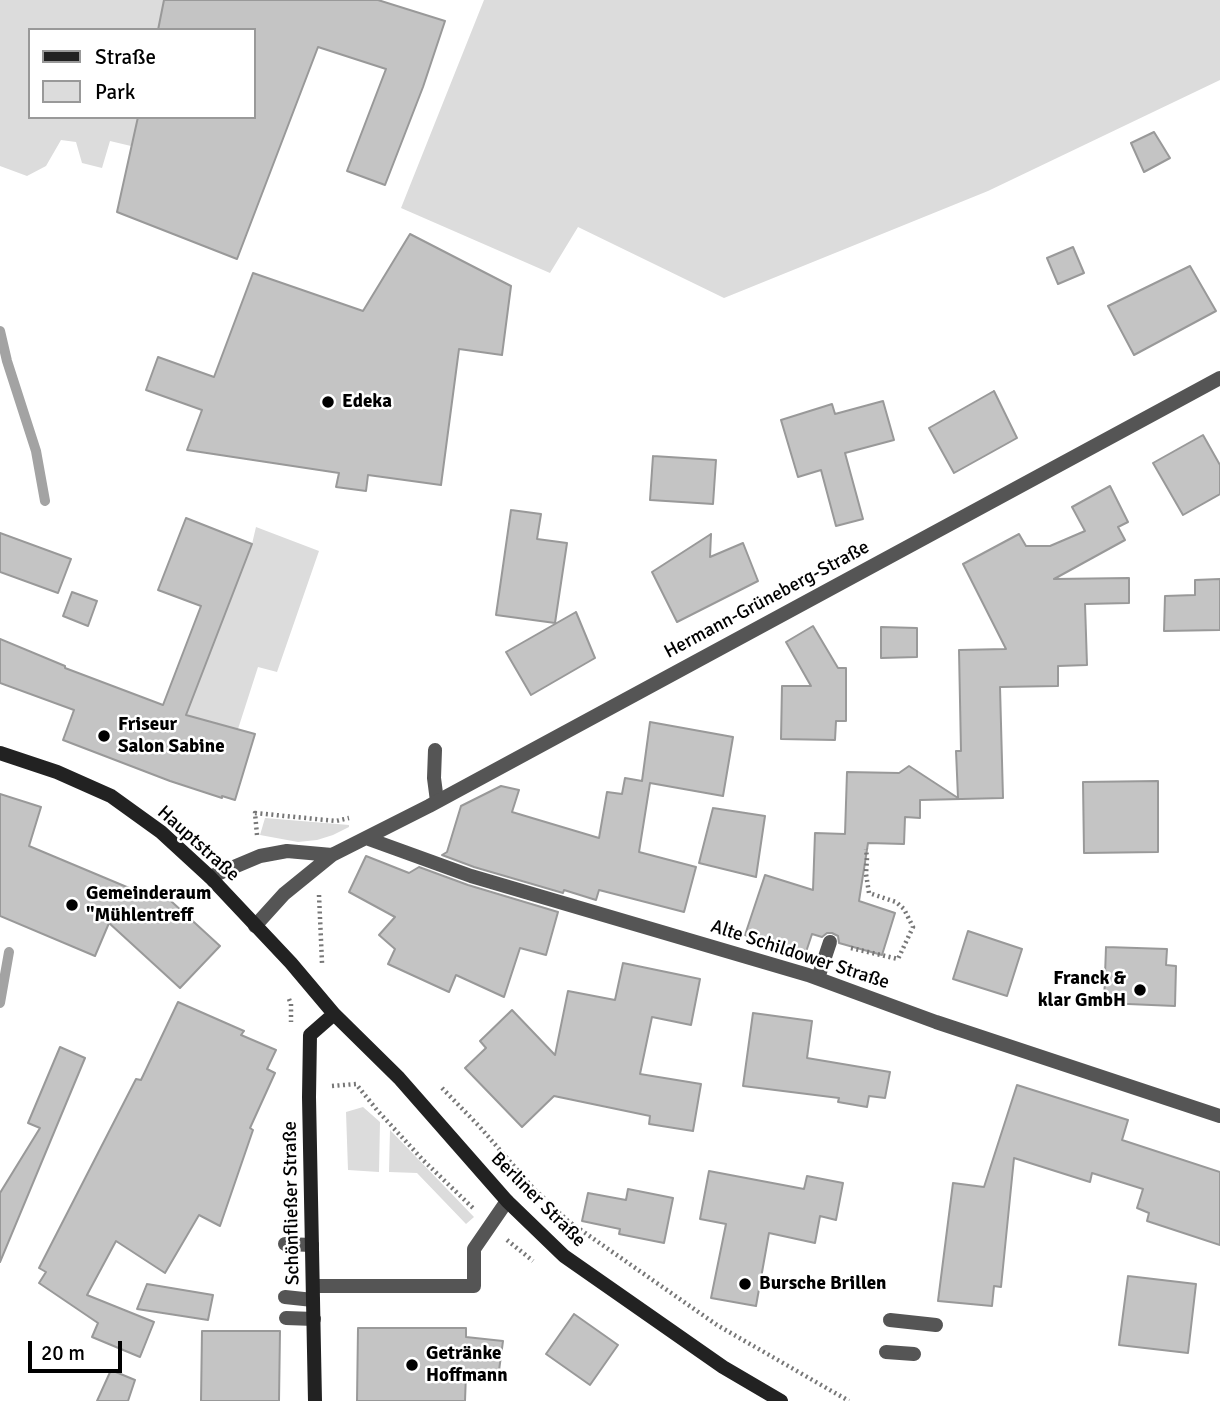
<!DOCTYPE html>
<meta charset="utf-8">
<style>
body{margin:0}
#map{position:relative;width:1220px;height:1401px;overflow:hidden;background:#fff;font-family:Signika,sans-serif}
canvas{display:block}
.legend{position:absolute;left:28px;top:28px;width:228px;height:91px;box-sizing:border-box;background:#fff;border:2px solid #999;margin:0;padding:9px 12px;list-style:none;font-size:21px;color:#000}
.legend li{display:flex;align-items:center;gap:14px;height:35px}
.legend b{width:35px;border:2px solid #999}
.scale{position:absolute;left:28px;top:1341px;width:94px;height:32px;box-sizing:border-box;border:4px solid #000;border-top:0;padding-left:9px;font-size:21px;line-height:24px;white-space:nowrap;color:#000;-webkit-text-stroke:5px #fff;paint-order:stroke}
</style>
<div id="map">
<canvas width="1220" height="1401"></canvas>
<ul class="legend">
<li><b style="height:9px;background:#222"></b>Straße</li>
<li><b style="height:19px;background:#dcdcdc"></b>Park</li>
</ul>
<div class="scale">20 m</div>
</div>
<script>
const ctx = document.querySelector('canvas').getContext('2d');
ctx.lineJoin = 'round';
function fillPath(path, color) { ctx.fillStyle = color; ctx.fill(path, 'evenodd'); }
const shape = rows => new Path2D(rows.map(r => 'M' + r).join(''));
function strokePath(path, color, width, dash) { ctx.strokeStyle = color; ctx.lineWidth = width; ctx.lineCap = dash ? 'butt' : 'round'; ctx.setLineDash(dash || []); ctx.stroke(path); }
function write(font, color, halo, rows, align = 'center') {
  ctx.font = font + ' Signika,sans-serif'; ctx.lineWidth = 5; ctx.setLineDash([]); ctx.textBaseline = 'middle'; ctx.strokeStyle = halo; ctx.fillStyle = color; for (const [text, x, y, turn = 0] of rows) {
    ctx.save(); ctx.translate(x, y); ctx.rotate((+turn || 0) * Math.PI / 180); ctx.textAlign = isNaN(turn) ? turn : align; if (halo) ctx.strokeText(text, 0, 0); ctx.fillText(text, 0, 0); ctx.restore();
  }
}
const green = shape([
 [0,0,164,0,158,30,30,30,30,117,138,117,131,146,110,141,102,168,82,163,76,142,61,140,46,166,27,176,0,166],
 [484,0,1220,0,1220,80,988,191,724,298,578,227,550,273,401,208],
 [256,527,319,551,277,672,258,667,238,729,181,726,252,544],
 [265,818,349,825,349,827,333,835,317,840,298,842,260,835],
 [363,1107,380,1122,379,1172,348,1170,346,1112],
 [390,1130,474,1217,466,1224,417,1173,389,1172]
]);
const stream = shape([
 [0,331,7,361,36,451,45,501],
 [0,1003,9,952]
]);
const building = shape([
 [164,0,378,0,445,21,423,87,385,185,347,171,386,69,318,47,237,259,117,212,138,117,254,117,254,30,158,30,164,0],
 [1154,132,1170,158,1144,172,1131,143,1154,132],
 [410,234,511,286,502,355,459,349,441,485,368,475,366,491,336,487,339,473,187,450,202,410,146,390,158,357,214,377,253,273,363,311,410,234],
 [1073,247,1084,273,1058,284,1047,258,1073,247],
 [1190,266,1216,311,1134,355,1108,306,1190,266],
 [994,391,1017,438,954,473,929,428,994,391],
 [883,401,894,440,845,453,863,519,836,526,821,470,798,477,781,420,832,404,835,414,883,401],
 [1203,435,1220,465,1220,494,1183,515,1153,463,1203,435],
 [653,456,716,460,713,504,650,500,653,456],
 [1110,486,1128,522,1118,527,1125,540,1054,579,1129,578,1129,603,1085,604,1087,665,1058,666,1058,686,1000,687,1003,798,920,800,920,818,905,817,904,844,868,843,859,901,895,913,882,955,839,943,838,936,832,933,827,933,822,937,812,934,805,955,745,935,765,875,813,890,815,833,845,834,847,772,899,773,909,766,958,798,956,751,961,751,959,650,1006,649,963,564,1019,534,1026,546,1050,546,1085,531,1072,507,1110,486],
 [511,510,541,514,537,539,567,543,555,623,496,615,511,510],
 [186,518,252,544,186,715,255,734,235,800,222,796,222,798,170,781,63,740,74,710,0,683,0,639,65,666,65,668,163,705,201,606,158,590,186,518],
 [0,533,71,559,58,593,0,572,0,533],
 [711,534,710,557,743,543,758,581,677,622,652,572,711,534],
 [1220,579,1220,630,1164,631,1165,596,1195,595,1195,580,1220,579],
 [72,592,97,601,88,626,63,616,72,592],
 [576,612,595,658,531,695,506,652,576,612],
 [813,626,838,668,846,668,846,721,836,721,835,740,781,739,782,686,811,686,786,642,813,626],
 [881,627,917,628,917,657,881,658,881,627],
 [650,722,733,737,723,796,650,783,639,852,696,867,684,912,599,890,596,900,564,890,563,893,474,867,442,855,447,852,461,806,501,786,519,790,512,812,599,838,607,792,622,794,625,778,642,781,650,722],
 [1158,781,1158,852,1084,853,1083,782,1158,781],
 [0,794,41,807,29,846,153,898,160,891,220,946,180,988,109,923,95,956,0,916,0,794],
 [713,808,765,816,756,877,699,863,713,808],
 [366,856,409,873,419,867,468,885,558,912,546,955,520,948,504,997,456,975,449,992,388,964,395,949,379,935,395,917,349,892,366,856],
 [968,931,1022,949,1007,996,953,979,968,931],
 [1106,947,1167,949,1166,965,1176,966,1175,1006,1104,1003,1106,947],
 [623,963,700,979,691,1025,652,1017,640,1074,701,1084,693,1131,649,1124,650,1116,554,1096,522,1127,465,1068,486,1048,480,1041,512,1010,555,1055,568,991,615,1000,623,963],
 [178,1002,244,1031,241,1035,276,1050,267,1069,275,1073,250,1128,253,1130,220,1226,199,1215,165,1273,116,1241,87,1295,154,1322,140,1357,92,1337,98,1323,39,1283,46,1272,39,1268,136,1079,141,1080,178,1002],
 [753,1013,812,1021,807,1058,890,1072,885,1098,869,1096,867,1107,838,1102,839,1098,743,1086,753,1013],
 [60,1047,85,1058,0,1262,0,1193,40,1128,28,1123,60,1047],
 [1017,1085,1128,1120,1122,1140,1220,1172,1220,1245,1147,1221,1149,1213,1137,1208,1143,1189,1092,1173,1090,1182,1014,1158,1001,1287,994,1286,992,1306,938,1301,953,1183,984,1187,1017,1085],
 [709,1171,804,1189,807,1176,843,1183,836,1220,820,1216,815,1243,769,1233,756,1306,711,1298,726,1224,700,1219,709,1171],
 [628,1189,673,1198,664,1243,619,1234,620,1229,582,1221,588,1193,626,1200,628,1189],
 [1128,1276,1196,1284,1188,1353,1119,1345,1128,1276],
 [147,1284,213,1295,208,1320,137,1309,147,1284],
 [574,1314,618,1345,590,1385,546,1354,574,1314],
 [358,1328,466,1328,466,1337,503,1341,498,1378,466,1374,465,1401,357,1401,358,1328],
 [202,1331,280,1331,279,1401,201,1401,202,1331],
 [111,1370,135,1380,128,1401,97,1401,111,1370]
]);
const path = shape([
 [257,835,255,813,336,821,349,818],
 [319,895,322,963],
 [851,948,898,959,913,927,904,909,896,902,869,893,866,874,867,858,866,849],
 [289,999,291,1004,291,1022],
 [332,1086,356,1084,377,1110,423,1160,475,1210],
 [442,1088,479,1126,533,1188,568,1221,717,1325,849,1401],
 [507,1240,533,1261]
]);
const lane = shape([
 [435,750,434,778,437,801],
 [818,978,830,942],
 [285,1244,312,1245],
 [313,1286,474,1286,474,1249,507,1201],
 [285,1297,313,1300],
 [286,1318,314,1319],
 [890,1320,936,1325],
 [886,1352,914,1354]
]);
const street = shape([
 [366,838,471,876,808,975,936,1022,1220,1116],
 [210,877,260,856,287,851,332,855],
 [255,926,284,894,332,855,429,806,1220,378]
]);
const secondary = shape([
 [0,753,57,772,111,796,161,832,210,877,291,963,334,1014,399,1078,507,1201,564,1256,723,1367,781,1401],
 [315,1401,309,1097,310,1035,334,1014]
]);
const markers = [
 [328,402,7,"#000"],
 [104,736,7,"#000"],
 [72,905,7,"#000"],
 [1140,990,7,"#000"],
 [745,1284,7,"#000"],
 [412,1365,7,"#000"]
];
const poiNames = [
 ["Edeka",342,402],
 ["Friseur",118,725],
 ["Salon Sabine",118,747],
 ["Gemeinderaum",86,894],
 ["\"Mühlentreff",86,916],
 ["Franck &",1126,979,"right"],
 ["klar GmbH",1126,1001,"right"],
 ["Bursche Brillen",759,1284],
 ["Getränke",426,1354],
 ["Hoffmann",426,1376]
];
const streetNames = [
 ["Hermann-Grüneberg-Straße",767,600,-28],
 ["Hauptstraße",198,844,42],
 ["Alte Schildower Straße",800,955,18],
 ["Berliner Straße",538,1200,45],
 ["Schönfließer Straße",292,1203,-91]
];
fillPath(green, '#dcdcdc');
strokePath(stream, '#a3a3a3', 10);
fillPath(building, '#c4c4c4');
strokePath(building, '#999', 2);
strokePath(path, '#777', 4.5, [2, 3.5]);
strokePath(lane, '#555', 14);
strokePath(street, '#555', 14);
strokePath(secondary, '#222', 14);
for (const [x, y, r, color] of markers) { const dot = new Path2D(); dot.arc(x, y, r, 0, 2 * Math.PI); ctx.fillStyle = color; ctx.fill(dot); strokePath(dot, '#fff', 2.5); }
write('bold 19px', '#000', '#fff', poiNames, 'left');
write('19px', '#000', '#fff', streetNames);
</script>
